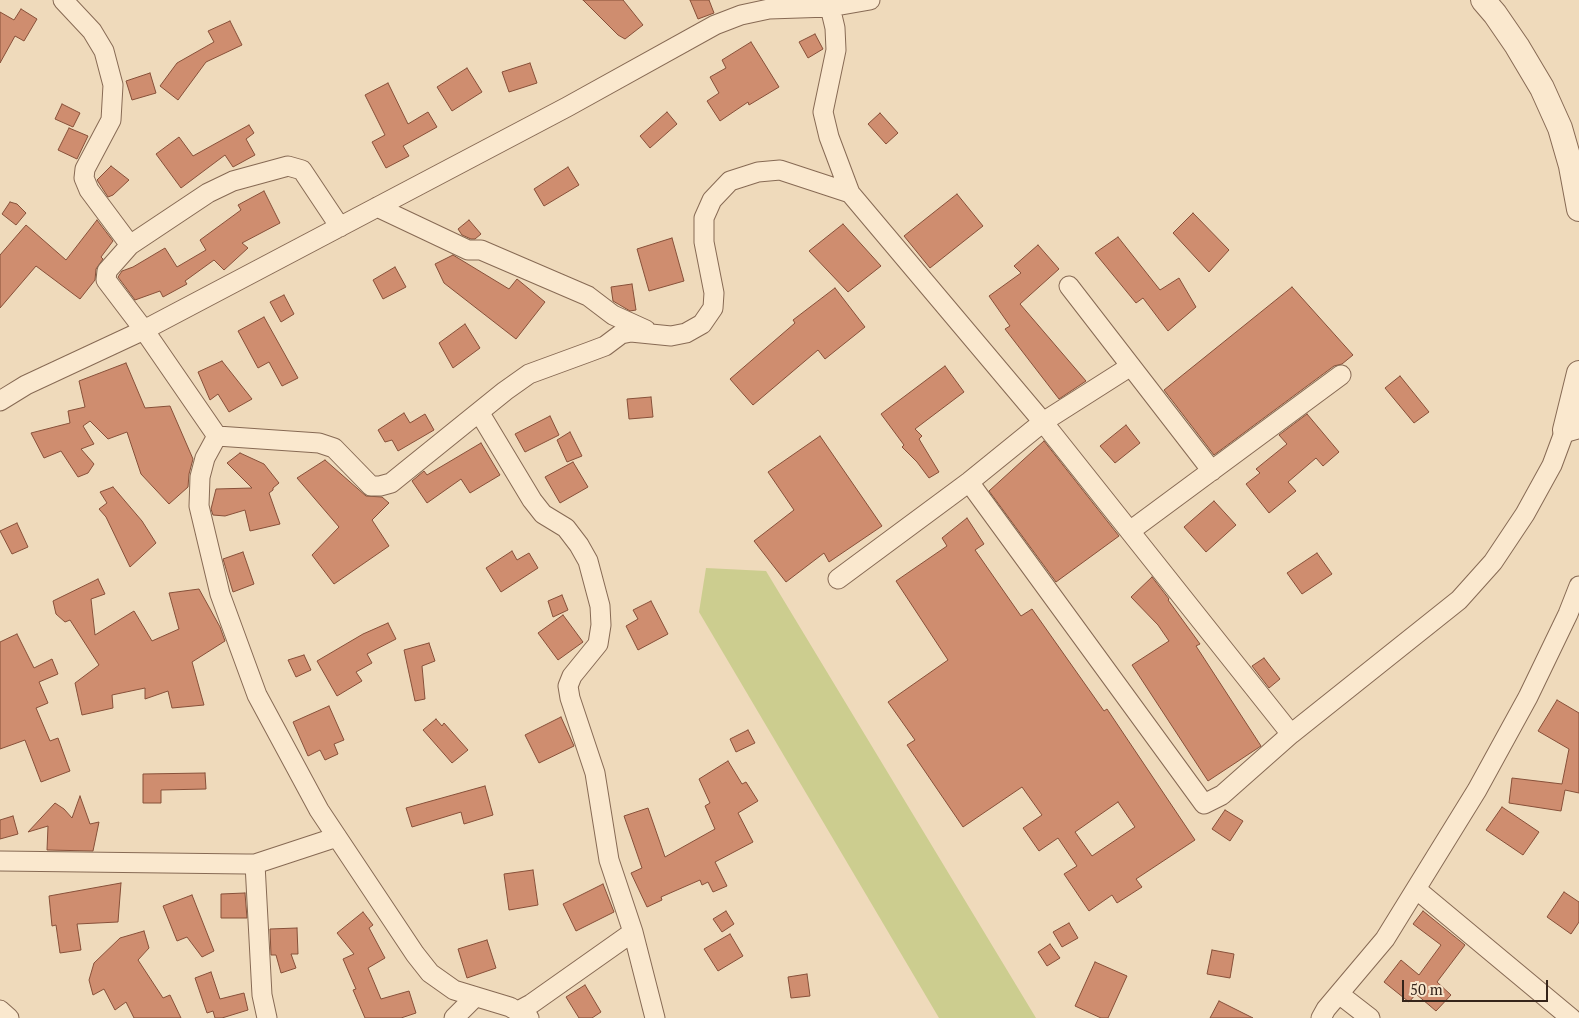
<!DOCTYPE html>
<style>
body{margin:0}
#map{position:relative;width:1579px;height:1018px;overflow:hidden;background:#efdabb;font-family:"PT Serif",serif}
canvas{display:block}
.scale{position:absolute;left:1402px;top:980px;width:146px;height:22px;box-sizing:border-box;border:2px solid #35241a;border-top:0;padding-left:6px;font-size:15px;line-height:18px;white-space:nowrap;color:#35241a;-webkit-text-stroke:4px #f7e5cb;paint-order:stroke}
</style>
<div id="map">
<canvas width="1579" height="1018"></canvas>
<div class="scale">50 m</div>
</div>
<script>
const ctx = document.querySelector('canvas').getContext('2d');
ctx.lineJoin = 'round';
function fillPath(path, color) { ctx.fillStyle = color; ctx.fill(path, 'evenodd'); }
const shape = rows => new Path2D(rows.map(r => 'M' + r).join(''));
function strokePath(path, color, width, dash) { ctx.strokeStyle = color; ctx.lineWidth = width; ctx.lineCap = dash ? 'butt' : 'round'; ctx.setLineDash(dash || []); ctx.stroke(path); }
const green = shape([
 [706,568,766,571,1036,1018,939,1018,699,612]
]);
const building = shape([
 [583,0,623,0,643,25,625,39,618,35,583,0],
 [690,0,709,0,714,13,698,19,690,0],
 [21,9,37,19,24,41,15,36,0,63,0,12,14,20,21,9],
 [230,21,242,45,206,62,178,100,160,86,177,63,214,42,208,31,230,21],
 [815,34,823,49,808,58,799,42,815,34],
 [751,42,779,87,749,105,748,102,720,121,707,101,719,93,710,77,726,68,722,60,751,42],
 [530,63,537,83,509,92,502,72,530,63],
 [467,68,482,92,452,111,437,87,467,68],
 [150,73,156,93,132,100,126,81,150,73],
 [388,83,408,124,428,112,437,127,403,146,409,156,386,168,372,142,385,135,365,95,388,83],
 [62,104,80,113,73,127,55,119,62,104],
 [667,112,677,124,650,148,640,136,667,112],
 [880,113,898,133,886,144,868,124,880,113],
 [249,125,254,133,246,139,255,155,233,167,225,155,181,188,156,154,179,137,193,156,249,125],
 [69,128,88,136,77,159,58,150,69,128],
 [111,166,129,180,113,195,108,197,97,180,111,166],
 [568,167,579,185,544,206,534,189,568,167],
 [264,191,280,223,242,243,248,248,224,270,214,260,185,281,187,284,163,297,160,291,135,300,118,277,122,271,133,267,165,248,177,267,206,250,200,240,241,210,238,205,264,191],
 [957,194,983,226,930,268,904,236,957,194],
 [10,202,17,204,26,213,16,225,2,214,10,202],
 [1193,213,1229,250,1209,272,1173,233,1193,213],
 [97,220,113,241,101,257,103,259,96,269,95,280,80,299,36,266,0,308,0,255,26,225,66,260,97,220],
 [469,220,481,234,475,239,471,239,462,235,458,229,469,220],
 [843,224,881,266,848,292,809,251,843,224],
 [1118,237,1160,290,1179,278,1196,307,1168,331,1143,298,1136,303,1095,253,1118,237],
 [672,238,684,281,649,291,637,249,672,238],
 [1038,245,1059,269,1020,304,1086,381,1059,399,1005,329,1010,326,989,296,1021,273,1014,266,1038,245],
 [453,255,509,289,517,279,545,302,516,339,444,283,435,264,453,255],
 [395,267,406,287,383,299,373,280,395,267],
 [632,284,636,310,630,311,613,301,611,287,632,284],
 [1292,287,1353,355,1342,364,1334,366,1214,455,1164,390,1292,287],
 [835,288,865,327,825,359,818,350,753,405,730,379,795,323,793,320,835,288],
 [284,295,294,314,281,322,270,302,284,295],
 [264,317,298,378,282,386,269,362,258,368,238,331,264,317],
 [465,324,480,348,453,368,439,343,465,324],
 [222,361,252,399,229,412,218,394,210,400,198,372,222,361],
 [126,363,145,408,170,406,193,459,189,474,188,487,169,504,141,474,127,432,108,439,90,421,83,426,94,444,81,449,94,464,88,473,78,477,61,451,44,458,31,433,70,423,68,411,85,407,79,381,126,363],
 [945,366,964,392,915,429,922,436,919,439,939,472,929,478,917,462,902,447,904,445,881,414,945,366],
 [1400,376,1429,412,1414,423,1385,388,1400,376],
 [651,397,653,417,629,419,627,399,651,397],
 [404,413,410,423,425,414,434,430,398,451,392,440,385,442,378,430,404,413],
 [1307,414,1339,452,1323,466,1316,458,1288,482,1296,491,1269,513,1246,484,1260,473,1256,469,1287,444,1279,435,1307,414],
 [550,416,559,435,525,452,515,434,550,416],
 [1126,425,1140,443,1115,463,1100,446,1126,425],
 [570,432,582,456,567,462,557,440,570,432],
 [820,436,882,526,829,562,824,553,786,582,754,541,794,510,768,472,820,436],
 [1044,441,1119,536,1056,582,989,491,1044,441],
 [481,443,500,475,470,493,461,479,427,503,412,481,424,471,427,475,481,443],
 [240,453,264,464,279,483,273,488,273,490,269,493,280,524,250,531,245,510,225,516,213,515,211,509,216,489,252,488,227,463,240,453],
 [325,460,366,496,382,497,389,503,372,520,389,546,334,584,312,555,339,527,297,478,325,460],
 [573,462,588,487,560,503,545,477,573,462],
 [113,487,142,521,156,543,130,567,106,517,99,509,107,503,100,492,113,487],
 [1214,501,1236,525,1206,552,1184,527,1214,501],
 [967,518,984,544,975,550,1021,616,1032,609,1104,711,1107,709,1195,840,1136,879,1142,887,1117,903,1112,895,1089,911,1064,874,1077,866,1058,838,1039,851,1023,828,1042,815,1022,787,963,827,907,745,915,740,888,702,948,660,896,581,947,546,942,538,967,518],
 [1118,802,1135,827,1092,856,1075,832,1118,802],
 [17,523,28,547,12,554,0,531,17,523],
 [512,551,517,560,529,553,538,568,501,592,486,568,512,551],
 [243,552,254,584,233,592,223,559,243,552],
 [1317,553,1332,574,1302,594,1287,573,1317,553],
 [1152,577,1169,599,1168,600,1200,644,1196,646,1261,746,1208,781,1132,665,1169,641,1158,625,1131,597,1152,577],
 [98,579,105,594,91,599,95,635,134,611,152,641,179,629,169,593,199,589,220,627,225,641,192,662,204,705,172,708,168,691,145,699,145,688,112,695,113,708,82,715,75,683,99,665,70,620,65,622,56,614,53,601,98,579],
 [562,595,568,610,553,617,548,601,562,595],
 [651,601,668,634,638,650,626,626,638,619,633,610,651,601],
 [563,615,583,642,558,660,538,633,563,615],
 [388,623,396,639,367,654,372,663,356,672,362,681,337,696,317,661,363,634,388,623],
 [17,634,34,668,52,659,58,674,39,682,48,703,36,708,50,741,58,738,70,771,41,782,25,740,0,749,0,642,17,634],
 [429,643,435,661,422,666,425,699,415,701,404,650,429,643],
 [304,655,311,670,296,677,288,660,304,655],
 [1264,658,1280,679,1269,688,1252,666,1264,658],
 [1557,700,1579,713,1579,793,1565,790,1561,811,1509,803,1512,778,1562,784,1569,749,1538,731,1557,700],
 [329,706,344,740,334,744,338,754,325,760,320,750,308,756,293,722,329,706],
 [561,717,574,746,539,763,525,735,561,717],
 [436,719,442,726,444,723,468,750,452,763,423,730,436,719],
 [748,730,755,743,736,752,730,739,748,730],
 [728,761,742,784,746,782,758,801,738,813,753,842,715,862,727,886,713,892,708,882,702,885,700,880,661,897,662,900,647,907,631,873,642,868,624,816,648,808,665,857,715,829,705,806,710,803,699,779,728,761],
 [205,773,206,789,161,790,161,803,143,803,143,774,205,773],
 [485,786,493,815,464,824,461,812,412,827,406,808,485,786],
 [80,796,90,824,99,822,93,851,47,850,48,826,28,832,55,803,64,809,72,818,80,796],
 [1502,807,1539,832,1523,855,1486,830,1502,807],
 [1225,810,1243,821,1230,841,1212,829,1225,810],
 [13,816,18,834,0,839,0,820,13,816],
 [533,870,538,905,509,910,504,874,533,870],
 [121,883,118,922,77,924,81,950,60,953,56,925,52,926,49,896,121,883],
 [603,884,614,912,576,931,563,904,603,884],
 [1564,892,1579,902,1579,922,1571,934,1547,917,1564,892],
 [245,893,247,918,221,918,221,894,245,893],
 [192,895,214,951,202,957,187,937,177,941,163,906,192,895],
 [726,911,734,924,722,932,713,919,726,911],
 [1423,911,1465,945,1437,982,1451,995,1436,1011,1416,994,1409,1002,1384,982,1401,960,1419,975,1441,945,1413,924,1423,911],
 [363,912,373,925,369,928,385,958,368,968,381,999,409,991,416,1013,401,1018,365,1018,353,990,356,989,343,959,354,954,337,933,363,912],
 [1069,923,1078,938,1062,947,1053,932,1069,923],
 [297,928,298,954,291,954,296,968,281,973,276,955,271,955,270,929,297,928],
 [144,931,149,948,138,960,163,998,170,995,181,1018,134,1018,126,1002,115,1010,104,989,93,995,89,980,94,963,120,938,144,931],
 [730,934,743,956,718,971,704,949,730,934],
 [487,940,496,968,467,978,458,949,487,940],
 [1050,944,1060,958,1047,966,1038,952,1050,944],
 [1212,950,1234,954,1230,978,1207,974,1212,950],
 [1095,962,1127,976,1108,1018,1101,1018,1075,1006,1095,962],
 [211,972,220,999,244,993,248,1010,222,1018,215,1018,213,1011,207,1013,195,978,211,972],
 [807,974,810,996,791,998,788,977,807,974],
 [585,985,601,1012,592,1018,579,1018,566,997,585,985],
 [1219,1001,1253,1018,1210,1018,1219,1001]
]);
const minor = shape([
 [63,0,92,31,104,51,113,85,111,120,85,169,84,178,89,190,130,245],
 [830,7,835,28,836,50,823,112,829,137,850,193,1043,422,1291,734],
 [377,207,468,250,481,250,588,296,613,315,646,330],
 [1069,286,1212,471],
 [0,401,26,385,144,330,567,107,715,25,741,15,769,9,830,7,870,0],
 [479,412,532,500,543,514,566,528,579,545,588,561,600,606,601,625,598,644,572,676,568,686,570,698,595,773,609,860,633,932,655,1018],
 [217,436,319,443,334,448,371,486,380,486,391,483,505,391,529,374,589,352,605,346,621,334,631,332,671,336,686,333,702,324,713,308,714,293,704,242,704,218,712,200,730,181,758,172,780,170,850,193],
 [217,436,205,458,200,477,199,506,220,594,257,695,319,810,415,954,430,973,454,990,510,1007,529,1018],
 [217,436,144,330,106,280,107,271,130,245,208,193,233,181,288,166,302,170,340,227],
 [969,482,1204,804,1222,795,1291,734,1459,600,1493,562,1525,514,1552,465,1565,430],
 [1130,531,1341,375],
 [838,579,969,482,1043,422,1131,366],
 [0,861,246,864,255,864,337,837],
 [255,864,262,995,267,1018],
 [1416,889,1571,1018],
 [1339,994,1370,1018],
 [0,1010,9,1018],
 [518,1011,531,1004,633,932],
 [454,1018,475,997],
 [1321,1018,1326,1009,1385,939,1477,790,1528,697,1568,614,1579,586]
]);
const tertiary = shape([
 [1483,0,1495,14,1517,46,1542,88,1560,128,1571,166,1579,209],
 [1579,373,1565,430,1579,426]
]);
fillPath(green, '#cccd8f');
fillPath(building, '#cf8d6f');
strokePath(building, '#875039', 1);
strokePath(minor, '#876a54', 21);
strokePath(tertiary, '#876a54', 26);
strokePath(minor, '#fae8ce', 19);
strokePath(tertiary, '#fae8ce', 24);
</script>
